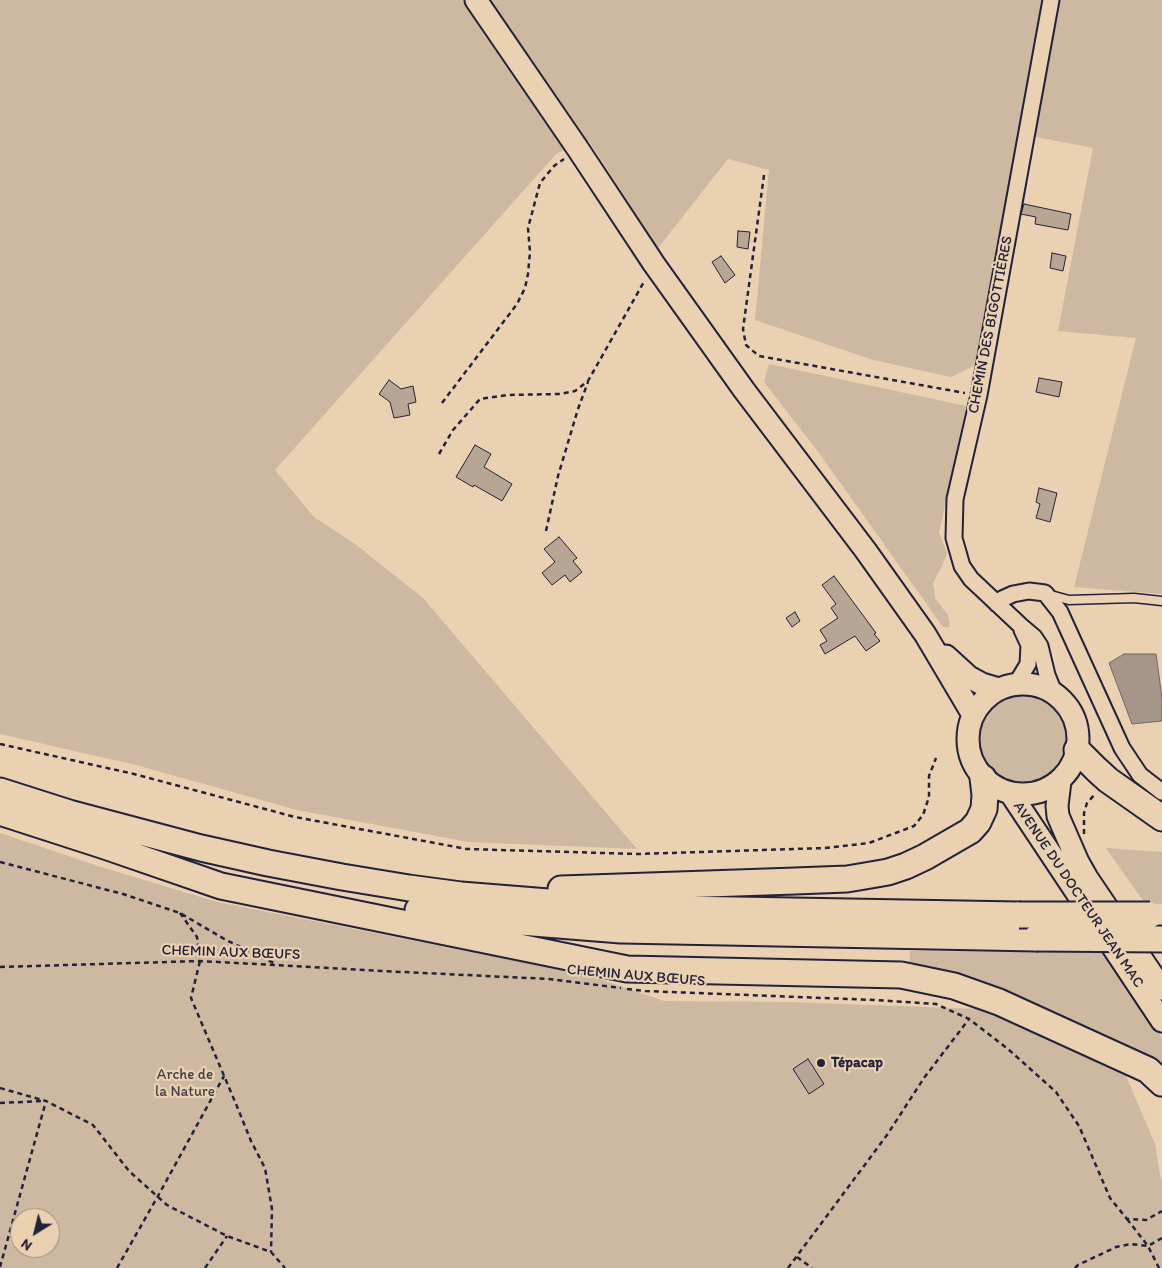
<!DOCTYPE html>
<meta charset="utf-8">
<style>
body{margin:0}
#map{position:relative;width:1162px;height:1268px;overflow:hidden;background:#ead1b2;font-family:Itim,sans-serif}
canvas{display:block}
.north{position:absolute;left:10px;top:1208px;width:50px;height:50px;box-sizing:border-box;background:#ead1b2;border:1px solid #9a8b82;border-radius:50%;rotate:216deg;font-size:14px;font-weight:700;line-height:20px;text-align:center;color:#22223b}
.north::after{content:'';display:block;margin:auto;width:18px;height:22px;background:#22223b;clip-path:polygon(50% 0,100% 100%,50% 72%,0 100%)}
</style>
<div id="map">
<canvas width="1162" height="1268"></canvas>
<div class="north">N</div>
</div>
<script>
const ctx = document.querySelector('canvas').getContext('2d');
ctx.lineJoin = 'round';
function fillPath(path, color) { ctx.fillStyle = color; ctx.fill(path, 'evenodd'); }
const shape = rows => new Path2D(rows.map(r => 'M' + r).join(''));
function strokePath(path, color, width, dash) { ctx.strokeStyle = color; ctx.lineWidth = width; ctx.lineCap = dash ? 'butt' : 'round'; ctx.setLineDash(dash || []); ctx.stroke(path); }
function write(font, color, halo, rows, align = 'center') {
  ctx.font = font + ' Itim,sans-serif'; ctx.lineWidth = 4.5; ctx.setLineDash([]); ctx.textBaseline = 'middle'; ctx.strokeStyle = halo; ctx.fillStyle = color; for (const [text, x, y, turn = 0] of rows) {
    ctx.save(); ctx.translate(x, y); ctx.rotate((+turn || 0) * Math.PI / 180); ctx.textAlign = isNaN(turn) ? turn : align; if (halo) ctx.strokeText(text, 0, 0); ctx.fillText(text, 0, 0); ctx.restore();
  }
}
const green = shape([
 [0,0,1046,0,976,365,951,377,873,360,755,320,769,170,728,159,658,248,589,141,557,153,275,470,314,517,355,544,423,598,637,849,468,842,297,810,136,765,0,734],
 [1059,0,1162,0,1162,594,1074,587,1136,338,1058,331,1093,148,1031,136],
 [769,364,966,406,939,533,947,553,942,566,933,583,935,598,948,615,950,627,943,627,819,453,764,382],
 '977 740a46 46 0 1 1 92 0a46 46 0 1 1-92 0Z',
 [0,833,98,866,217,902,588,975,664,1001,789,1002,981,1009,1126,1076,1155,1144,1160,1176,1162,1181,1162,1268,0,1268],
 [20,1218,50,1218,50,1248,20,1248],
 [1106,848,1162,852,1162,904,1146,905],
 [910,951,1107,952,1159,1030,1162,1039,1162,1076,909,965]
]);
const water = shape([
 [1124,654,1156,654,1162,698,1162,721,1132,724,1109,663,1124,654]
]);
const building = shape([
 [1024,204,1071,214,1068,230,1035,224,1036,217,1021,214,1024,204],
 [738,231,750,232,748,249,737,247,738,231],
 [1052,253,1066,256,1063,271,1050,268,1052,253],
 [721,256,735,275,725,283,712,262,721,256],
 [1039,378,1062,382,1059,397,1036,392,1039,378],
 [389,380,401,389,413,386,416,402,408,404,410,415,394,418,390,402,379,394,389,380],
 [475,445,491,454,484,467,512,484,502,501,474,485,473,487,456,477,475,445],
 [1039,488,1057,493,1050,522,1036,518,1040,504,1036,502,1039,488],
 [559,537,577,558,573,561,582,572,570,582,565,575,552,585,542,573,555,562,544,549,559,537],
 [834,576,876,633,874,634,880,641,866,651,855,636,825,654,820,645,827,641,820,630,838,618,831,608,836,604,822,585,834,576],
 [795,612,800,621,792,627,786,618,795,612],
 [808,1059,824,1084,809,1094,793,1069,808,1059]
]);
const path = shape([
 [764,175,743,329,746,345,759,356,965,393],
 [442,403,517,304,525,288,528,274,530,252,528,228,540,183,554,166,564,159],
 [439,454,453,430,480,399,507,395,560,394,575,391,588,381,645,280],
 [546,531,558,476,578,409,588,382],
 [0,744,134,774,295,817,467,849,638,854,825,848,869,843,914,826,923,815,929,797,929,776,936,758],
 [1084,834,1084,813,1087,803,1096,793],
 [0,862,123,894,180,913,226,940,276,964],
 [180,913,197,937,200,961,191,998,236,1104,251,1141,265,1168,272,1209,271,1252],
 [0,967,200,961,382,971,549,979,621,988],
 [627,989,645,991,875,1000,936,1004,969,1019,1008,1049,1056,1092,1079,1126,1110,1198,1127,1219,1146,1220,1162,1211],
 [0,1088,46,1101,93,1125,129,1171,167,1205,227,1236,271,1252,285,1268],
 [0,1103,42,1101],
 [1127,1219,1148,1246,1159,1268],
 [797,1257,812,1268],
 [0,1267,46,1101],
 [117,1268,158,1196,224,1076],
 [205,1268,227,1236],
 [788,1268,887,1135,924,1078,969,1019],
 [1075,1268,1078,1265,1116,1247,1131,1244,1148,1246,1162,1238]
]);
const service = shape([
 [1047,594,1069,600,1134,598,1162,601]
]);
const minor = shape([
 [1051,0,979,395,955,499,954,538,962,566,971,579,1021,626,1034,637,1040,646,1047,675,1055,695],
 [997,604,1002,599,1013,594,1029,591,1045,593,1060,612,1122,748,1140,775,1162,792],
 [1016,684,1028,664,1029,645,1022,630]
]);
const secondary = shape([
 [476,0,578,149,654,264,744,390,866,551,925,634,973,715],
 [946,656,969,677,982,684,999,689],
 '968 739a55 55 0 1 1 110 0a55 55 0 1 1-110 0Z',
 [1060,781,1057,806,1058,816,1078,862,1087,878,1162,989],
 [1011,794,1162,1021]
]);
const trunk = shape([
 [1077,750,1096,769,1108,780,1162,818],
 [0,791,69,813,201,848,268,863,342,877,409,888,461,895,623,908,1019,915],
 [0,812,105,846,221,886,627,969,901,975,954,986,999,1002,1148,1070,1162,1083],
 [561,889,795,881,847,879,865,876,888,872,906,866,925,857,970,831,978,822,984,809,985,795,983,778],
 [418,910,458,917,621,930,1036,938]
]);
const trunkBridge = shape([
 [1019,915,1150,915],
 [1036,938,1162,939]
]);
const markers = [
 [821,1063,5,"#22223b"]
];
const streetNames = [
 ["CHEMIN DES BIGOTTIÈRES",991,325,-79],
 ["AVENUE DU DOCTEUR JEAN MAC",1078,895,56],
 ["CHEMIN AUX BŒUFS",231,953,2],
 ["CHEMIN AUX BŒUFS",636,976,5]
];
const poiNames = [
 ["Tépacap",831,1063]
];
const parkNames = [
 ["Arche de",185,1075],
 ["la Nature",185,1092]
];
fillPath(green, '#cdb8a1');
fillPath(water, '#a69589');
strokePath(water, '#71676a', 1);
fillPath(building, '#b8a694');
strokePath(building, '#22223b', 1);
strokePath(service, '#22223b', 11);
strokePath(minor, '#22223b', 19);
strokePath(secondary, '#22223b', 25);
strokePath(trunk, '#22223b', 29);
strokePath(path, '#22223b', 2.5, [5, 4]);
strokePath(service, '#ead1b2', 8);
strokePath(minor, '#ead1b2', 15);
strokePath(secondary, '#ead1b2', 21);
strokePath(trunk, '#ead1b2', 25);
strokePath(trunkBridge, '#22223b', 29, []);
strokePath(trunkBridge, '#ead1b2', 25);
for (const [x, y, r, color] of markers) { const dot = new Path2D(); dot.arc(x, y, r, 0, 2 * Math.PI); ctx.fillStyle = color; ctx.fill(dot); strokePath(dot, '#ead1b2', 2); }
write('15px', '#22223b', '#ead1b2', streetNames);
write('bold 15px', '#22223b', '#ead1b2', poiNames, 'left');
write('15px', '#44404f', '#ead1b2', parkNames);
</script>
